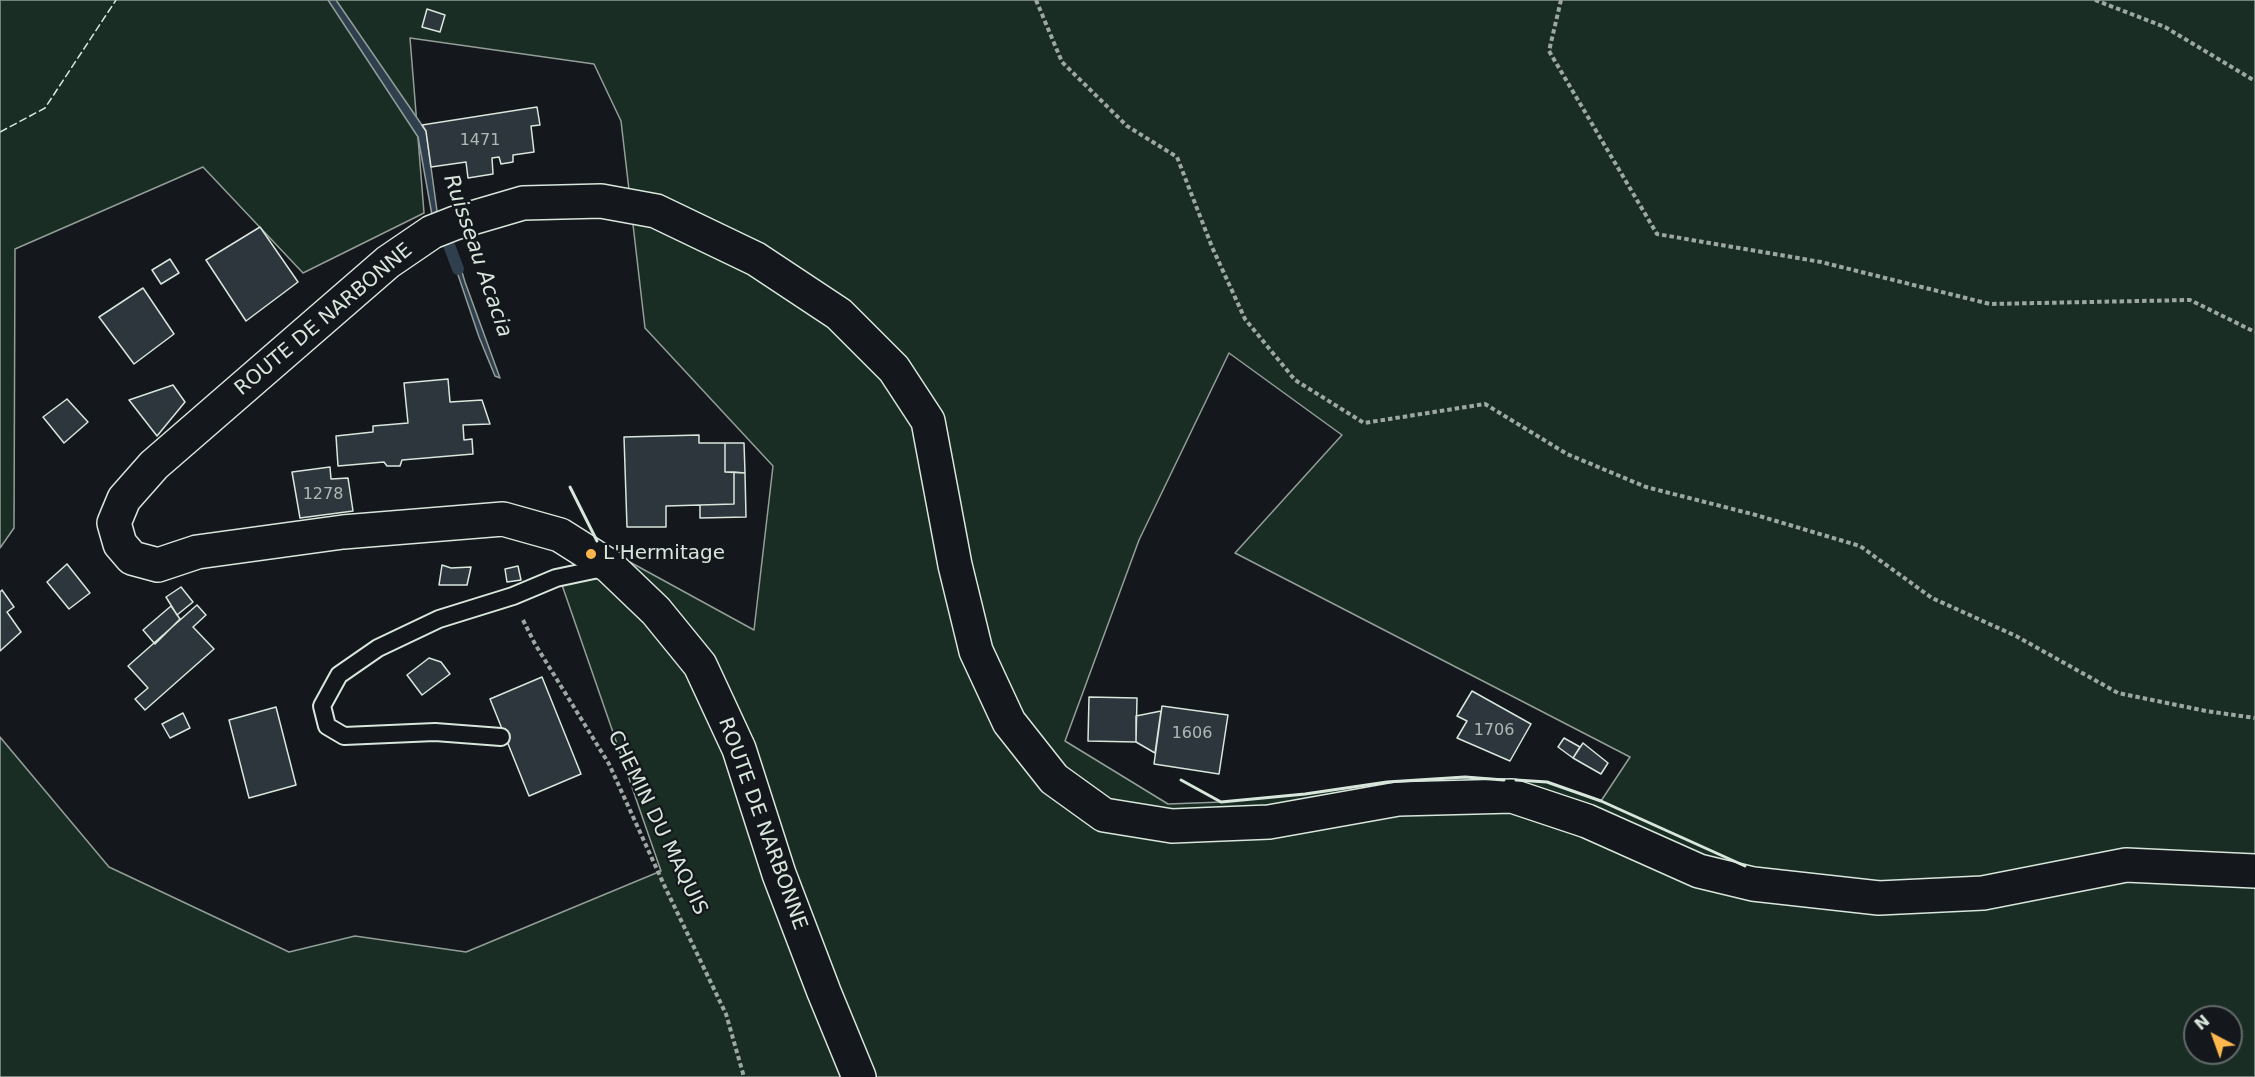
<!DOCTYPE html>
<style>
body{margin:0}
#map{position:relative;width:2255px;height:1077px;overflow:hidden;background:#14181c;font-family:"DejaVu Sans",sans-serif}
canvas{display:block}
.north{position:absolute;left:2183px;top:1005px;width:60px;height:60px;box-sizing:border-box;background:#14181c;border:2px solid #626a69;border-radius:50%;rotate:319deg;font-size:16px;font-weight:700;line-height:24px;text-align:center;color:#d8e6dc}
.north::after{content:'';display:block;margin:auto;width:21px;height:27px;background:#ffb74d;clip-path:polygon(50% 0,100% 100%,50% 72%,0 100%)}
</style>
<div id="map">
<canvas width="2255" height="1077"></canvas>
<div class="north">N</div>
</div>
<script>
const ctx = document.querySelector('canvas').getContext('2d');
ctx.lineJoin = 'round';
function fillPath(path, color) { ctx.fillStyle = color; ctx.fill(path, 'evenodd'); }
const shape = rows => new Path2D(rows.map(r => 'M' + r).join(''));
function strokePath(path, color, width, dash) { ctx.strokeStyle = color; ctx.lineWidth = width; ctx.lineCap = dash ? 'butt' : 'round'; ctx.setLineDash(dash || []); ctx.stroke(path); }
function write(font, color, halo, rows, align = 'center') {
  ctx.font = font + ' "DejaVu Sans",sans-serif'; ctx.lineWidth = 4.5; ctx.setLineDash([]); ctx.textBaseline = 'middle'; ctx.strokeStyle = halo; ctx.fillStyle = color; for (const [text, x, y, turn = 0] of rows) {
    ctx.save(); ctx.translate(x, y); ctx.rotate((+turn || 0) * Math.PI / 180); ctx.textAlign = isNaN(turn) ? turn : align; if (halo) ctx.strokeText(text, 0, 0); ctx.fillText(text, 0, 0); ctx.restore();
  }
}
const green = shape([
 [0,0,2255,0,2255,1077,0,1077,0,737,109,867,289,952,355,936,466,952,661,871,562,585,617,555,754,630,773,466,645,328,621,121,594,64,410,38,424,213,303,273,203,167,15,249,14,528,0,548,0,0],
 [1229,353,1342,435,1235,553,1630,757,1601,801,1547,782,1465,777,1387,782,1305,794,1221,802,1168,804,1065,741,1139,540,1229,353],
 [2195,1017,2231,1017,2231,1053,2195,1053,2195,1017]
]);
const water = shape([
 [328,0,336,0,426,131,437,211,432,215,418,137,328,0],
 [456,252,465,282,500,378,495,376,479,337,451,254,456,252]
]);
const stream = shape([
 [443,229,458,269]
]);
const building = shape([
 [427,9,445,15,440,32,422,27,427,9],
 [537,107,540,125,531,126,534,152,513,155,513,162,501,164,499,157,492,158,493,174,468,178,466,162,431,167,426,131,422,125,537,107],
 [260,227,298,282,246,321,206,260,260,227],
 [170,259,179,273,161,284,152,270,170,259],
 [143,288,174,334,134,364,99,317,143,288],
 [448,379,450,402,482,400,490,424,463,425,464,440,472,439,473,454,402,460,400,466,387,466,384,462,338,466,336,436,373,432,373,426,408,423,404,383,448,379],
 [173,385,185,402,157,436,129,400,173,385],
 [67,399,88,422,64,443,43,417,67,399],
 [699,435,699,443,725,443,725,472,734,472,734,504,666,506,666,527,627,527,624,437,699,435],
 [725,443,744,443,745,473,725,472,725,443],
 [330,467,331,479,348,478,353,511,300,518,292,472,330,467],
 [734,472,745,473,746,517,700,518,700,505,734,504,734,472],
 [67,564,90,593,69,609,47,582,67,564],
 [442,565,451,568,471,567,467,585,439,585,442,565],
 [518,566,521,580,507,582,505,569,518,566],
 [181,587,193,602,177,615,166,597,181,587],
 [2,590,14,607,7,612,21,632,0,651,0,592,2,590],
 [197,605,206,615,193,627,214,649,145,710,135,699,148,688,128,666,197,605],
 [171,606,180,619,155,644,143,630,171,606],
 [429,658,441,662,450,674,422,695,407,675,429,658],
 [542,677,581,774,529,796,490,699,542,677],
 [1472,691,1531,724,1510,761,1457,738,1467,721,1457,716,1472,691],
 [1089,697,1137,698,1136,742,1088,741,1089,697],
 [1162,706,1228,715,1219,774,1154,764,1162,706],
 [276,707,296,785,249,798,229,720,276,707],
 [1161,711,1155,753,1136,742,1136,716,1161,711],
 [183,713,190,728,170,738,162,724,183,713],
 [1564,738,1580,747,1573,758,1558,747,1564,738],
 [1583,743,1608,763,1601,774,1573,758,1583,743]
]);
const path = shape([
 [1036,0,1062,62,1127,126,1177,157,1212,247,1245,319,1295,380,1364,423,1485,404,1567,454,1646,487,1756,515,1860,546,1932,598,2016,636,2118,693,2206,711,2255,718],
 [1561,0,1549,51,1657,234,1821,262,1990,304,2190,300,2255,332],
 [2095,0,2165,27,2255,81],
 [523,620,535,644,609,764,665,887,726,1014,744,1077]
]);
const service = shape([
 [501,737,435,732,344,736,327,726,322,706,339,675,378,648,439,619,513,596,556,578,608,567]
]);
const minor = shape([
 [859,1077,824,992,779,874,739,749,700,665,656,611,609,566,560,535,503,519,343,532,197,552,158,565,132,558,120,544,114,523,124,499,154,465,388,262,432,232,455,223,523,203,601,201,656,211,756,259,839,314,894,369,928,421,955,565,976,651,1009,722,1054,779,1104,815,1172,826,1269,822,1398,799,1512,796,1587,821,1699,871,1753,884,1879,898,1983,893,2126,865,2255,871]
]);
const fence = shape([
 [0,132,45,108,116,0]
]);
const wall = shape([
 [570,487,597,541],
 [1181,780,1221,802,1305,794,1387,782,1465,777,1504,780],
 [1516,780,1547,782,1601,801,1745,866]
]);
const markers = [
 [591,554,6,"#ffb74d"]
];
const numberNames = [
 ["1471",480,141],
 ["1278",323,495],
 ["1706",1494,731],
 ["1606",1192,734]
];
const streetNames = [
 ["ROUTE DE NARBONNE",324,320,-40],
 ["CHEMIN DU MAQUIS",657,823,64],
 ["ROUTE DE NARBONNE",762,824,70]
];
const poiNames = [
 ["L'Hermitage",603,554]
];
const waterNames = [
 ["Ruisseau Acacia",477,256,71]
];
fillPath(green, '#1a2d24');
strokePath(green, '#939e99', 1.5);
fillPath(water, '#2f3f4d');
strokePath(water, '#939e99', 1.5);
strokePath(stream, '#2f3f4d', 12);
fillPath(building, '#2c363c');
strokePath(building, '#d8e6dc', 1.5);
strokePath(service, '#d8e6dc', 20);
strokePath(minor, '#d8e6dc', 36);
strokePath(path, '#9da8a2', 4, [4.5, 3]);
strokePath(service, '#14181c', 16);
strokePath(minor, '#14181c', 33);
strokePath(fence, '#d8e6dc', 1.5, [8, 3]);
strokePath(wall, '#d8e6dc', 3);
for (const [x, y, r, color] of markers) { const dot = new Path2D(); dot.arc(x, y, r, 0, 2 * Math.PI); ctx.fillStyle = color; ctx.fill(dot); strokePath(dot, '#14181c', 2); }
write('16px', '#adbab4', null, numberNames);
write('20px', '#d8e6dc', '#14181c', streetNames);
write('20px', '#d8e6dc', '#14181c', poiNames, 'left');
write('italic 21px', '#d8e6dc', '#14181c', waterNames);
</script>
